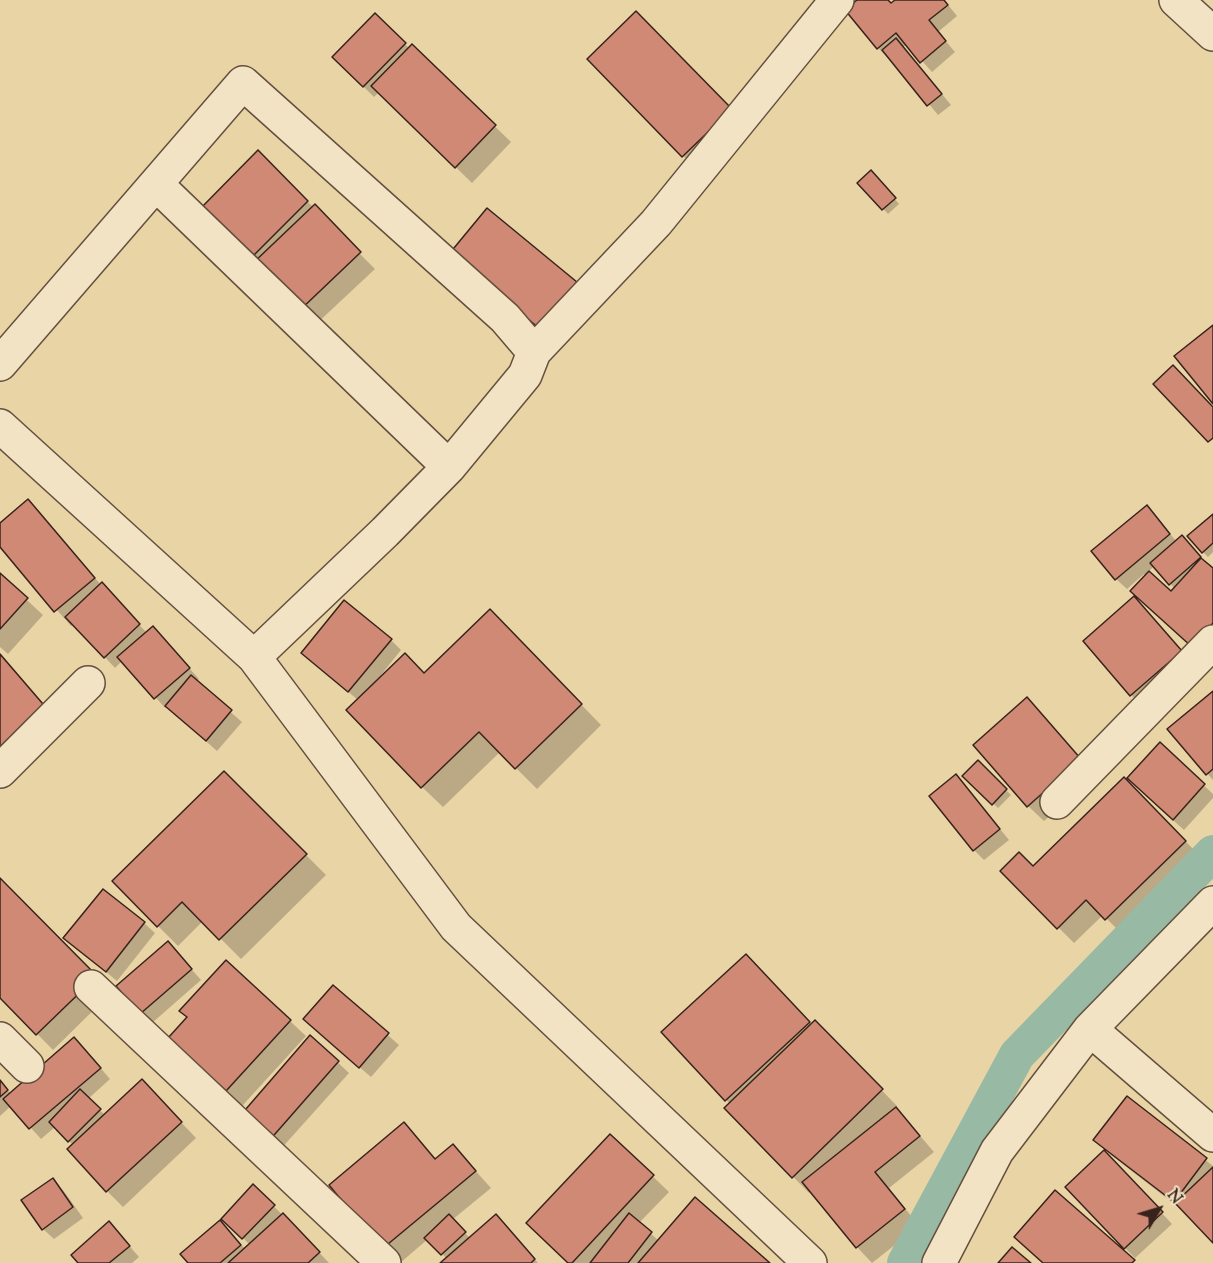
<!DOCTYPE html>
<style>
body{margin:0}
#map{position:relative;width:1213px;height:1263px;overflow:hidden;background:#e9d4a5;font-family:"Sorts Mill Goudy",serif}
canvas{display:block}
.north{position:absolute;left:1129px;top:1179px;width:60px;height:60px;-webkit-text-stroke:4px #f1e3c4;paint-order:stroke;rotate:52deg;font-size:16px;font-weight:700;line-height:24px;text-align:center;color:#38231c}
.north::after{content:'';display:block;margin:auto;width:21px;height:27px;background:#38231c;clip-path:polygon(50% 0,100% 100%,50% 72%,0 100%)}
</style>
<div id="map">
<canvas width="1213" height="1263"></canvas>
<div class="north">N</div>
</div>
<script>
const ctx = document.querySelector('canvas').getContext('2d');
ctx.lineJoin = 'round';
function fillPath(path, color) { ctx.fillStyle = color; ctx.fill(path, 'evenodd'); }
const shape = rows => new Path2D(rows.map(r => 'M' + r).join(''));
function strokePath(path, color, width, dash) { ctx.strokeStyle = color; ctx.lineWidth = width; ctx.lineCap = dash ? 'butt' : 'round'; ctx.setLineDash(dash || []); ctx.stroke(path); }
const shadow = shape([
 [860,0,888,0,892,5,897,0,944,0,957,16,938,32,955,52,932,72,907,44,903,47,951,105,938,115,890,57,888,58,878,48],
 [375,15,410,49,412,46,511,142,472,183,379,92,374,97,334,57],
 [589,59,746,126,699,172],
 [258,152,375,269,314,326,200,211],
 [876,177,899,204,888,214,859,183],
 [28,501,101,585,147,633,153,628,199,679,196,682,242,722,217,751,167,707,165,708,123,660,115,668,74,624,71,626,0,545,0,525],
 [1147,507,1177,542,1187,542,1213,570,1213,645,1144,574,1127,589,1116,579],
 [1154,566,1175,589,1172,593,1148,572],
 [1213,515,1213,552,1208,557,1203,552],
 [0,575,43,615,8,654,0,647],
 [1134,598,1191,662,1142,705,1131,695],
 [510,631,601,725,537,789,500,752,443,807,422,787,358,700,314,663,391,640,401,650,381,675,424,675],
 [0,653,63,728,0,744],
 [1213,693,1213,780,1169,729],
 [1027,699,1096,775,1044,821,1028,806],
 [1160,744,1213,794,1213,798,1184,830,1139,789],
 [978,762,1011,795,998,808,964,776],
 [224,773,326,875,241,959,203,921,178,946,114,882],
 [1124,779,1201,857,1122,934,1103,915,1074,943,1040,909,1033,868],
 [966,787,1009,840,984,860,974,850],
 [0,879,111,993,53,1050,0,996],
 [144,923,155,933,117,981,65,938],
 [178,954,201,980,152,1023,141,1013],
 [762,972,812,1025,815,1022,897,1106,896,1108,934,1152,889,1188,919,1226,872,1263,857,1247,811,1190,809,1193,726,1108,730,1104,663,1032],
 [333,987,399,1045,371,1077,316,1030],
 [290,1021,306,1036,242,1106,186,1054],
 [311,1037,349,1073,279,1151,251,1127],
 [85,1050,110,1079,88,1099,105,1115,157,1097,196,1138,123,1207,107,1191,73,1145,55,1127,41,1139,11,1106,0,1116,0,1080,11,1094],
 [1127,1098,1213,1166,1213,1241,1187,1214,1111,1155,1095,1139],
 [404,1124,437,1160,453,1146,491,1188,452,1220,470,1238,511,1232,538,1263,442,1263,447,1259,428,1239,400,1263,383,1248],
 [611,1136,669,1192,639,1223,659,1241,767,1263,569,1263],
 [1114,1162,1172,1224,1135,1258,1125,1248],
 [52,1180,63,1190,83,1218,54,1239,43,1229],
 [253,1186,298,1230,329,1263,190,1263,230,1232,245,1249,250,1245,223,1218],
 [119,1234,139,1257,132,1263,80,1263]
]);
const canal = shape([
 [905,1263,1017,1055,1213,853]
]);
const building = shape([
 [857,0,888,0,891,3,895,0,944,0,948,5,929,20,946,41,920,63,896,33,877,49,845,10,857,0],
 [636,11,732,109,682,157,587,59,636,11],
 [375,13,406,43,363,87,332,57,375,13],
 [896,38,942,94,927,106,882,50,896,38],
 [412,44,496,125,455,168,371,86,412,44],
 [258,150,308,201,248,261,198,211,258,150],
 [871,170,896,198,882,210,857,183,871,170],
 [315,204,361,252,298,312,252,264,315,204],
 [487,208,583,287,545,333,449,254,487,208],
 [1213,325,1213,404,1174,356,1213,325],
 [1173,365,1213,407,1213,438,1208,442,1153,384,1173,365],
 [28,499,95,578,54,612,0,547,0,523,28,499],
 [1147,505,1170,534,1115,580,1091,551,1147,505],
 [1213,514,1213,543,1202,553,1187,536,1213,514],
 [1182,535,1201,557,1169,585,1150,563,1182,535],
 [1201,558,1213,568,1213,623,1192,647,1130,591,1149,571,1171,591,1201,558],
 [0,573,28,598,0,629,0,573],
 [102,582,140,624,104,658,65,617,102,582],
 [1134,596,1182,651,1130,696,1083,641,1134,596],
 [344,600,392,639,348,692,301,653,344,600],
 [490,609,582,704,515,769,479,732,421,788,346,710,405,653,424,673,490,609],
 [153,626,190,668,154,699,117,657,153,626],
 [0,654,49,711,3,750,0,746,0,654],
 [191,675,232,710,206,741,165,706,191,675],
 [1213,691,1213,769,1206,775,1167,729,1213,691],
 [1027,697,1081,759,1027,807,973,745,1027,697],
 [1160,742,1205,784,1173,820,1127,778,1160,742],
 [978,760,1007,789,992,805,962,776,978,760],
 [224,771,307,854,219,940,182,902,157,927,112,881,224,771],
 [956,774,1000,829,973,851,929,796,956,774],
 [1124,777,1186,841,1105,920,1086,900,1057,929,1000,871,1019,852,1033,866,1124,777],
 [0,878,97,976,36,1035,0,998,0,878],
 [103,889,145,922,106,972,63,938,103,889],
 [168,941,192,969,140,1014,116,986,168,941],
 [746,954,810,1022,725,1101,661,1032,746,954],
 [226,960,291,1020,226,1091,168,1038,187,1017,179,1011,226,960],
 [333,985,389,1033,359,1068,303,1019,333,985],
 [815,1020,883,1089,792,1178,724,1108,815,1020],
 [310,1035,339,1061,268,1142,239,1117,310,1035],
 [74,1037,101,1068,29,1129,3,1099,74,1037],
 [142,1079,182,1122,106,1192,67,1149,142,1079],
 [0,1080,8,1090,0,1097,0,1080],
 [80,1089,101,1109,68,1142,49,1122,80,1089],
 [1127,1096,1207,1158,1174,1202,1093,1140,1127,1096],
 [896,1107,920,1136,875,1172,905,1209,856,1248,802,1182,896,1107],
 [404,1122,435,1159,453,1144,476,1171,382,1249,329,1185,404,1122],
 [610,1134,654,1175,572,1263,568,1263,526,1223,610,1134],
 [1104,1150,1163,1212,1124,1249,1065,1187,1104,1150],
 [1213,1167,1213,1243,1175,1203,1213,1167],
 [53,1178,73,1207,42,1230,21,1200,53,1178],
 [253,1184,275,1205,242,1239,221,1219,253,1184],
 [1055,1190,1135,1260,1132,1263,1043,1263,1014,1237,1055,1190],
 [695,1197,770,1263,638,1263,695,1197],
 [283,1213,320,1252,308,1263,228,1263,283,1213],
 [629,1213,652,1232,628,1263,590,1263,629,1213],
 [449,1214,466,1232,441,1255,424,1238,449,1214],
 [496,1214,535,1259,531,1263,440,1263,496,1214],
 [220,1220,241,1245,220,1263,188,1263,180,1254,220,1220],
 [109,1221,130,1246,109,1263,78,1263,71,1255,109,1221],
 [1012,1247,1031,1263,998,1263,1012,1247]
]);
const minor = shape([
 [156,184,449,467],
 [0,364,243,83,505,318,534,352],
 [0,426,254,657,456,927,810,1263],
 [254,657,385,532,449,467,525,375,534,352,656,223,837,0],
 [0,771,88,683],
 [1057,802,1213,642],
 [91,987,384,1263],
 [1090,1029,1213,1135],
 [0,1039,27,1066],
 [939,1263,997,1151,1090,1029,1213,903]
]);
const tertiary = shape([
 [1176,0,1213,34]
]);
fillPath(shadow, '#0003');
strokePath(canal, '#98b9a3', 36);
fillPath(building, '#d08975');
strokePath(building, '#38231c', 1.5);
strokePath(minor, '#644f3e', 36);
strokePath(tertiary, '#644f3e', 36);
strokePath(minor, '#f1e3c4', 33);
strokePath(tertiary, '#f1e3c4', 33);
</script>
